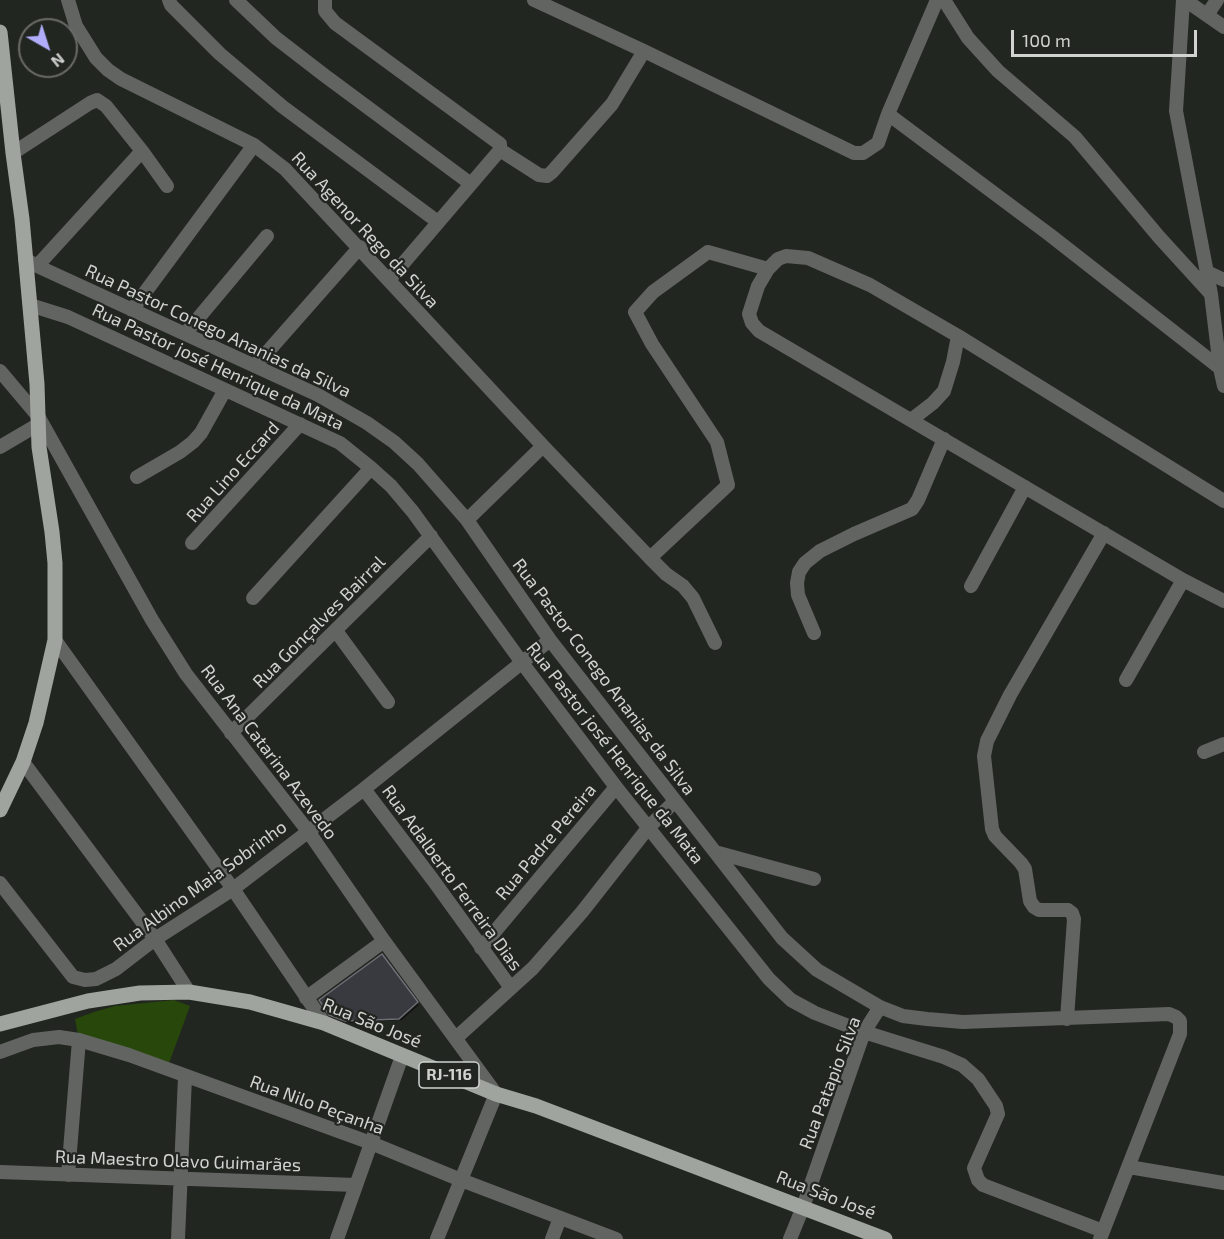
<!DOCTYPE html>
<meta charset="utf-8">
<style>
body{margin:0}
#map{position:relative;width:1224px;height:1239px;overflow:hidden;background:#222620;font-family:"Exo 2",sans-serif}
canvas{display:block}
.north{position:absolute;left:18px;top:18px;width:60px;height:60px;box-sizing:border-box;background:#222620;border:2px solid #686b66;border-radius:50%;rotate:141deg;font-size:16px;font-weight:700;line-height:24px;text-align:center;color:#d0d3cf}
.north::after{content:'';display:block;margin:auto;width:21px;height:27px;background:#b1adfa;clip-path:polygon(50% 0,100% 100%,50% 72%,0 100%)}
.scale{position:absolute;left:1011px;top:30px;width:186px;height:27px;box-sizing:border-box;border:3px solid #d0d3cf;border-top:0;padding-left:8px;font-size:18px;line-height:21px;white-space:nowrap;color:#d0d3cf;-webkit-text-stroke:4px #222620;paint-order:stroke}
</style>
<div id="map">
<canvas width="1224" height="1239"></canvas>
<div class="north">N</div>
<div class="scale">100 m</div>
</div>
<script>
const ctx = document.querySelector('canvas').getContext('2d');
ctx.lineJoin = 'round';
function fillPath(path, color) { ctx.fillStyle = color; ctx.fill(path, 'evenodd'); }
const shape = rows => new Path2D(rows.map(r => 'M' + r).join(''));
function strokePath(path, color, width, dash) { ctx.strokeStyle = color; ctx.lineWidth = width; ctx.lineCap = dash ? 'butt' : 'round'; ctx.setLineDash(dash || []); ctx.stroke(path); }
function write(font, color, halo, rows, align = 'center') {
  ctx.font = font + ' "Exo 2",sans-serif'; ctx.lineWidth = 4.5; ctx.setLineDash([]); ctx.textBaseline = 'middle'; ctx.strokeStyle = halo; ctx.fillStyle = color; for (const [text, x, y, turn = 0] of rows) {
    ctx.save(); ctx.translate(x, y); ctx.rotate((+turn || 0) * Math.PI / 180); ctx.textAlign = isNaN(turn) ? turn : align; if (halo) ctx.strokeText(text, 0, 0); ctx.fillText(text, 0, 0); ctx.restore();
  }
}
const green = shape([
 [174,1000,190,1006,168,1066,78,1035,75,1019,94,1012,115,1006]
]);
const shadow = shape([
 [384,958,419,1005,402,1020,349,1023,333,1017,330,1014]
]);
const building = shape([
 [382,954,418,1002,399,1019,345,1021,329,1015,319,1000,382,954]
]);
const minor = shape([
 [68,0,76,26,96,58,108,70,121,79,254,145,285,169,543,446,467,520],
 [169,0,171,5,220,54,283,107,438,222],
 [236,0,276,38,324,75,471,184],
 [325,0,325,11,335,23,500,144,500,150,389,280],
 [534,0,644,51,854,153,863,153,878,143,888,114,937,0],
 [944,0,968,38,998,71,1075,137,1159,237,1211,294],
 [1183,0,1176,111,1211,294,1220,368,1224,386],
 [1185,0,1224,27],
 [1207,15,1217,0],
 [888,114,1050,235,1220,368],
 [500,150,539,175,547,176,552,172,612,104,644,51],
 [142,151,167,186],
 [13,153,90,103,97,100,106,106,142,151,37,266],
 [25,259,37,266,318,395,367,423,394,442,418,464,467,520,550,640,782,938,817,970,880,1007,903,1016,927,1019,963,1022,1169,1014,1176,1017,1180,1021,1180,1034,1100,1239],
 [1207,272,1224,280],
 [30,305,68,317,340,443,371,468,391,486,413,512,523,664,616,787,769,979,791,1000,815,1013,864,1032,944,1057,962,1065,978,1079,996,1106,998,1114,974,1168,978,1180,983,1185,1103,1231],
 [132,310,254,145],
 [185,334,267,236],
 [256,365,360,247],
 [0,371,38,416,152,620,186,674,308,831,384,941,496,1094,437,1239],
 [911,420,933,403,944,391,953,362,958,336],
 [543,446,650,558,666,574,683,586,693,598,715,643],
 [0,447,39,424],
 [137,477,180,452,193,442,201,433,225,390],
 [1224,501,958,336,870,285,808,258,786,256,778,259,768,269,758,286,749,314,752,323,759,331,1183,580,1224,601],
 [192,543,300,424],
 [650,558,728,485,717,442,652,344,635,312,653,292,708,252,768,269],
 [971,586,1025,487],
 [253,598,371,468],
 [336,631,388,702],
 [814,633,798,595,797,583,799,572,805,563,820,551,854,534,912,509,918,500,944,439],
 [55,640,233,889,324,1023],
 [1126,680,1183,580],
 [231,733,431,536],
 [1204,752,1224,744],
 [23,762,155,939,189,992],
 [364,789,433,880,511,988],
 [715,852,814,879],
 [0,883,73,977,85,980,96,979,116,969,155,939,233,889,364,789,550,640],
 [481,948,616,787],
 [306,998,384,941],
 [1067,1019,1074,919,1072,913,1068,910,1039,910,1034,907,1030,901,1025,869,1021,863,995,836,992,829,984,756,987,741,1010,695,1104,533],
 [456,1038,533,968,582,912,648,828,675,801],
 [0,1052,33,1040,59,1037,79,1040,129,1055,371,1143,461,1180,616,1239],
 [1129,1167,1224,1183],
 [0,1172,355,1185],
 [68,1175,79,1040],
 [178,1239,185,1077],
 [337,1239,402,1056],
 [552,1239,560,1218],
 [790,1239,803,1207,864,1032,880,1007]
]);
const major = shape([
 [0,32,13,153,22,219,37,384,39,447,52,532,55,563,55,640,36,723,23,762,0,810],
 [0,1024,88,1001,140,993,189,992,250,1002,324,1023,496,1094,536,1106,885,1239]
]);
const shields = [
 [449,1075,60]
];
const shieldNames = [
 ["RJ-116",449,1075]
];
const streetNames = [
 ["Rua Agenor Rego da Silva",365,230,47],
 ["Rua Pastor Conego Ananias da Silva",218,331,25],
 ["Rua Pastor josé Henrique da Mata",218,367,25],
 ["Rua Lino Eccard",233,472,-48],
 ["Rua Gonçalves Bairral",319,622,-45],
 ["Rua Pastor Conego Ananias da Silva",604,677,53],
 ["Rua Ana Catarina Azevedo",269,752,53],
 ["Rua Pastor josé Henrique da Mata",615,753,52],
 ["Rua Padre Pereira",546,842,-50],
 ["Rua Adalberto Ferreira Dias",452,878,54],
 ["Rua Albino Maia Sobrinho",200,886,-36],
 ["Rua São José",372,1023,22],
 ["Rua Patapio Silva",830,1083,-69],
 ["Rua Nilo Peçanha",317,1105,20],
 ["Rua Maestro Olavo Guimarães",178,1161,2],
 ["Rua São José",826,1195,21]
];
fillPath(green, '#28470b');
fillPath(shadow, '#0007');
fillPath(building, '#393940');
strokePath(building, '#6f6f77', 1.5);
strokePath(minor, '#626461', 14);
strokePath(major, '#a0a49e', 15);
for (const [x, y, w] of shields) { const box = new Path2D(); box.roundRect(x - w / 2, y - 13, w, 26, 4.5); ctx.fillStyle = '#222620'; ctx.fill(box); strokePath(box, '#d0d3cf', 1.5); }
write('bold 16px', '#d0d3cf', null, shieldNames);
write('18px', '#d0d3cf', '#222620', streetNames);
</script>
